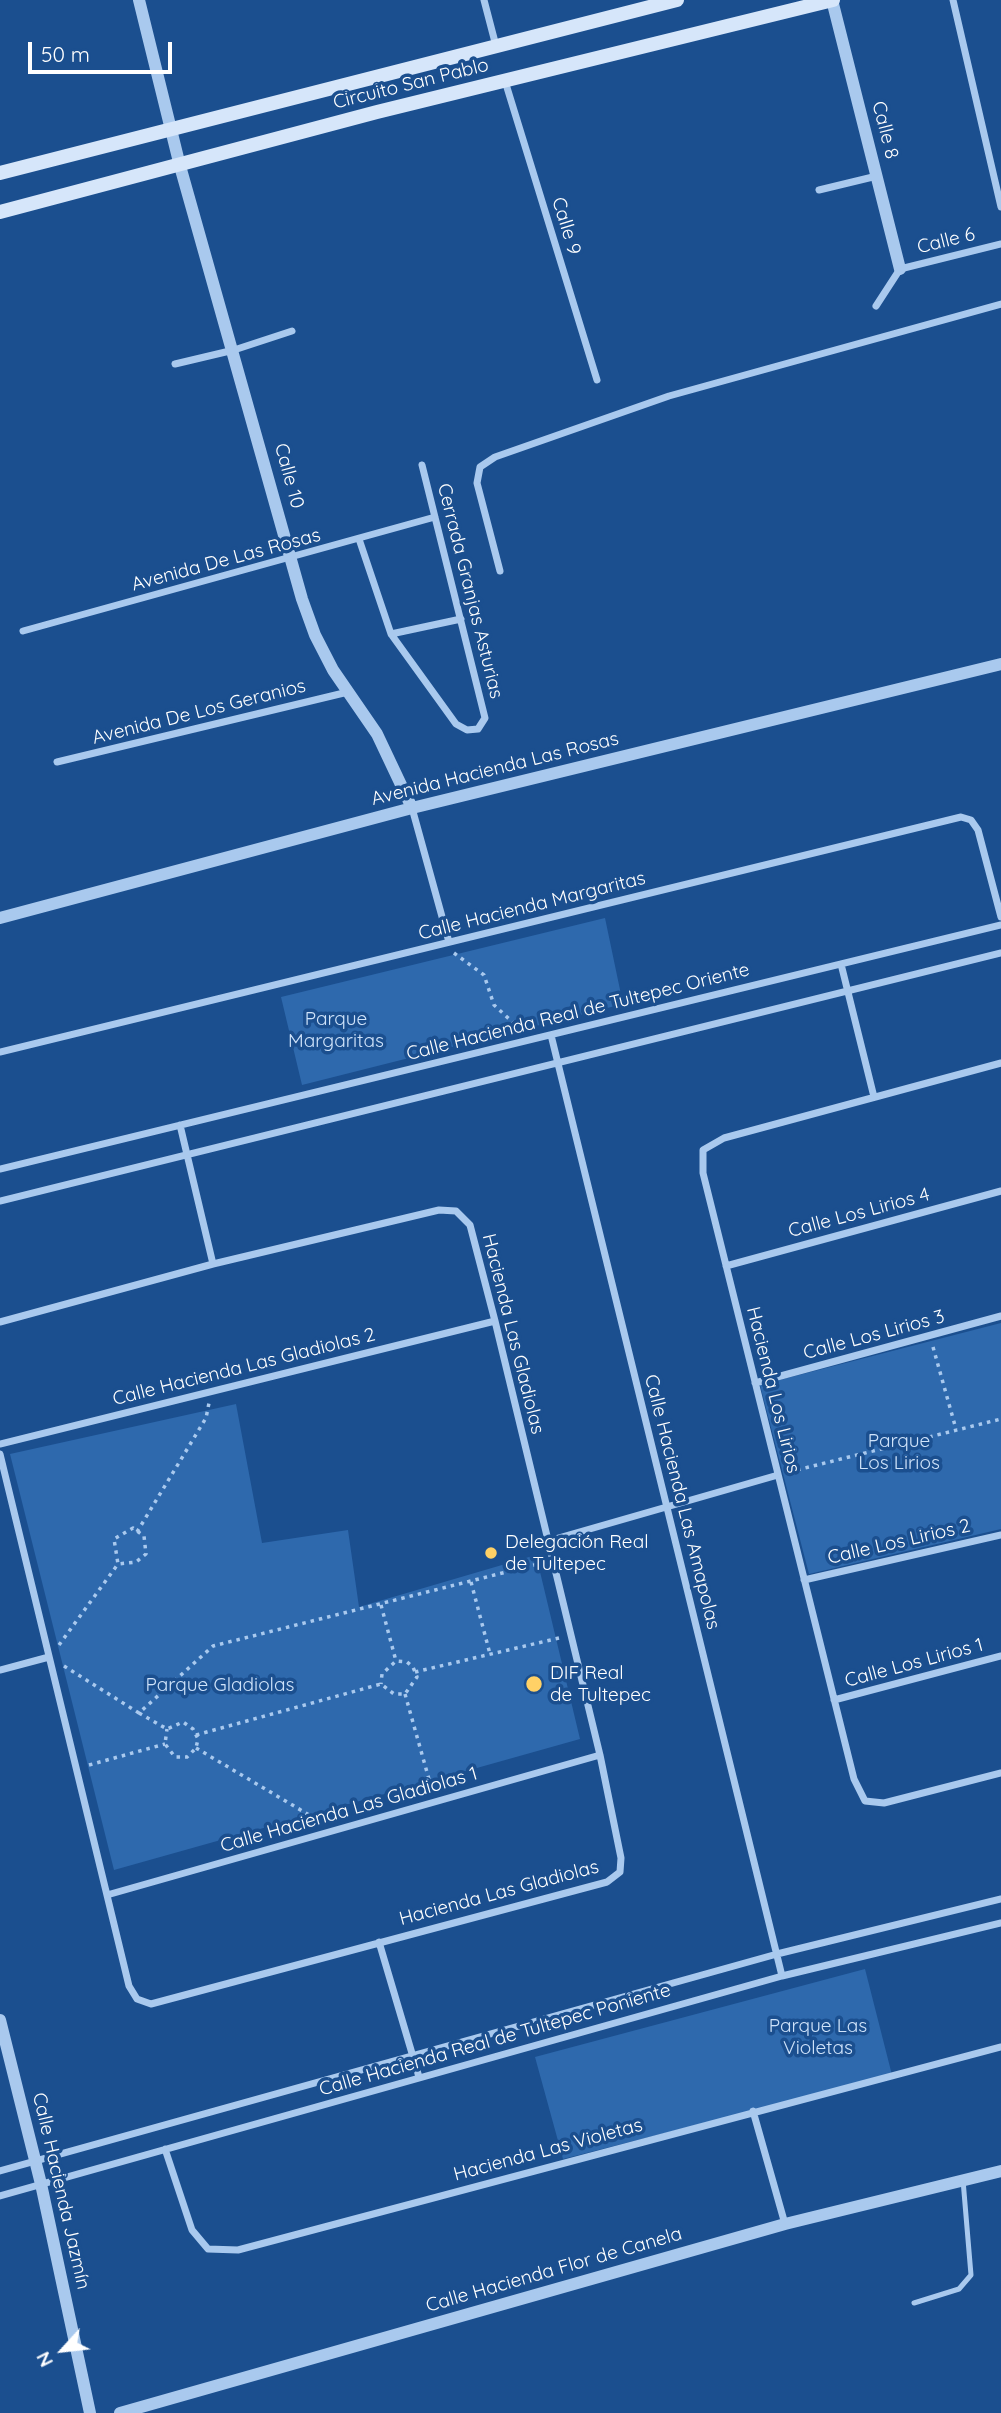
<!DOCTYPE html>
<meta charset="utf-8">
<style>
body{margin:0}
#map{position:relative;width:1001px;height:2413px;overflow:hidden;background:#1b4f8f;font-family:Quicksand,sans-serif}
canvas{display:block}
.north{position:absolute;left:28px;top:2315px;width:70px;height:70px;-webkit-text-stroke:5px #1b4f8f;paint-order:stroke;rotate:243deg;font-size:19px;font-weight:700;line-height:28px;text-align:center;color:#fff}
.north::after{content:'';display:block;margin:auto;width:24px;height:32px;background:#fff;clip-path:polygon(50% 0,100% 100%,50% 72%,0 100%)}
.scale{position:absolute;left:28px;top:42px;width:144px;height:32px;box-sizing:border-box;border:4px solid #fff;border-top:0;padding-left:9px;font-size:21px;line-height:24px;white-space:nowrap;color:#fff;-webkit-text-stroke:5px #1b4f8f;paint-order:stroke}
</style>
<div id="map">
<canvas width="1001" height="2413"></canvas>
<div class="north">N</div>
<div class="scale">50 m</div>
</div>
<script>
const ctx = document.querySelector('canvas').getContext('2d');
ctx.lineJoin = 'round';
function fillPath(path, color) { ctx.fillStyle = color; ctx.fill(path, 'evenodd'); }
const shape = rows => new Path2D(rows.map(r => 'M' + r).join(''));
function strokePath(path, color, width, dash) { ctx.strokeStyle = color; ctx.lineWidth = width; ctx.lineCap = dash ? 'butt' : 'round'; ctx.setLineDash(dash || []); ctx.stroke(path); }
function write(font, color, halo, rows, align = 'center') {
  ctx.font = font + ' Quicksand,sans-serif'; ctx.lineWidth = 7; ctx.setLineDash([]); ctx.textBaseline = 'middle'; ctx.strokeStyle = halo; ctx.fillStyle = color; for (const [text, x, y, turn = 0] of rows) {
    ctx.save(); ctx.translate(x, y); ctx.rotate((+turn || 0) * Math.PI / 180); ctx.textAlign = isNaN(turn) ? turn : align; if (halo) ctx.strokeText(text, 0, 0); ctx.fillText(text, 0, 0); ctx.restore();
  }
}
const green = shape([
 [605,918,623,1004,302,1085,281,997],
 [1001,1323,1001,1529,809,1574,760,1385],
 [236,1404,262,1543,348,1530,359,1607,536,1555,580,1739,114,1870,10,1454],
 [865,1969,892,2075,563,2159,535,2057]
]);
const path = shape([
 [454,953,484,975,494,1005,520,1029],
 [933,1347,956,1429],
 [789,1472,1001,1419],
 [137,1532,206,1418,209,1403],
 [471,1582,490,1654],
 [381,1605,396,1661],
 [59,1645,118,1564,114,1539,133,1528,144,1536,146,1554,136,1562,118,1564],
 [64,1666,139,1713,213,1646,542,1563],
 [415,1672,559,1638],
 [405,1694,432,1790],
 [139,1713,167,1729,183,1722,193,1729,198,1739,196,1748,187,1757,175,1757,165,1744,167,1729],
 [196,1735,381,1684,394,1694,405,1694,417,1677,413,1667,407,1662,396,1661,382,1674,381,1684],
 [196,1748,321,1822],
 [89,1765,165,1744]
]);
const service = shape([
 [914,2303,959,2289,971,2275,963,2180]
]);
const minor = shape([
 [484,0,496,46],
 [953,0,1001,207],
 [505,81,597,380],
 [819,190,877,176],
 [876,306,900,269,1001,244],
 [175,364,234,350,292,331],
 [359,539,391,634,456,724,467,730,478,729,485,718,422,465],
 [500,571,477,483,480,467,495,457,669,396,1001,304],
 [23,631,435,517],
 [391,634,461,619],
 [57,762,348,692],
 [412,808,449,942],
 [841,964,874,1097],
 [551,1035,782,1976],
 [0,1052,961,817,971,820,978,830,1001,917],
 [1001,1063,724,1138,703,1150,703,1173,854,1779,865,1801,884,1803,1001,1773],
 [180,1125,213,1264],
 [0,1169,1001,925],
 [0,1201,1001,953],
 [726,1266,1001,1191],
 [0,1322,213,1264,439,1210,456,1211,470,1225,495,1321,600,1755,621,1858,620,1872,607,1882,151,2004,137,1999,129,1986,0,1454],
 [755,1383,1001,1316],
 [0,1444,495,1321],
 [548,1541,778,1475],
 [804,1580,1001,1535],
 [0,1670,49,1657],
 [834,1700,1001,1656],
 [107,1895,600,1755],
 [379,1942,419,2077],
 [753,2111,785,2224],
 [165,2149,192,2230,208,2249,238,2250,1001,2047],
 [0,2171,777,1954,1001,1899],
 [0,2196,782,1976,1001,1923]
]);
const tertiary = shape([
 [139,0,180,166,302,599,315,635,333,670,377,734,412,808],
 [832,0,900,269],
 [0,918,412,808,1001,664],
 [0,2020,41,2184,90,2413],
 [120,2413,785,2224,1001,2171]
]);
const secondary = shape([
 [0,173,677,0],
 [0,212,377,112,833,0]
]);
const markers = [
 [491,1553,7,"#ffd166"],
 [534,1684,9,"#ffd166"]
];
const streetNames = [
 ["Circuito San Pablo",411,84,-14],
 ["Calle 8",885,130,76],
 ["Calle 9",566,226,73],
 ["Calle 6",946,241,-14],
 ["Calle 10",289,476,75],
 ["Avenida De Las Rosas",226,560,-15],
 ["Cerrada Granjas Asturias",470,591,76],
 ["Avenida De Los Geranios",199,712,-14],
 ["Avenida Hacienda Las Rosas",495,769,-14],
 ["Calle Hacienda Margaritas",532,906,-14],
 ["Calle Hacienda Real de Tultepec Oriente",578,1012,-14],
 ["Calle Los Lirios 4",859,1213,-15],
 ["Hacienda Las Gladiolas",513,1334,76],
 ["Calle Los Lirios 3",874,1335,-15],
 ["Calle Hacienda Las Gladiolas 2",244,1367,-14],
 ["Hacienda Los Lirios",773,1390,76],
 ["Calle Hacienda Las Amapolas",682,1502,76],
 ["Calle Los Lirios 2",899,1542,-13],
 ["Calle Los Lirios 1",914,1663,-15],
 ["Calle Hacienda Las Gladiolas 1",349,1810,-16],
 ["Hacienda Las Gladiolas",499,1893,-15],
 ["Calle Hacienda Real de Tultepec Poniente",495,2040,-16],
 ["Hacienda Las Violetas",548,2150,-15],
 ["Calle Hacienda Jazmín",61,2191,77],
 ["Calle Hacienda Flor de Canela",554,2270,-16]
];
const parkNames = [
 ["Parque",336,1019],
 ["Margaritas",336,1041],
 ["Parque",899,1441],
 ["Los Lirios",899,1463],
 ["Parque Gladiolas",220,1685],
 ["Parque Las",818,2026],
 ["Violetas",818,2048]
];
const poiNames = [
 ["Delegación Real",505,1542],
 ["de Tultepec",505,1564],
 ["DIF Real",550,1673],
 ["de Tultepec",550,1695]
];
fillPath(green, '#2e69ad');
strokePath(path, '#a9c9ee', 3.5, [3.5, 5]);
strokePath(service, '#a9c9ee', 5);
strokePath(minor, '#a9c9ee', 7);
strokePath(tertiary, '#a9c9ee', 12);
strokePath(secondary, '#d6e6fa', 14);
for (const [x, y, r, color] of markers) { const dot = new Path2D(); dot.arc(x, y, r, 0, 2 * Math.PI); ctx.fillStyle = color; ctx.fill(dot); strokePath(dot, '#1b4f8f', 2.5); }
write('19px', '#fff', '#1b4f8f', streetNames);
write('19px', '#cfe3fa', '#1b4f8f', parkNames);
write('19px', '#fff', '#1b4f8f', poiNames, 'left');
</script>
